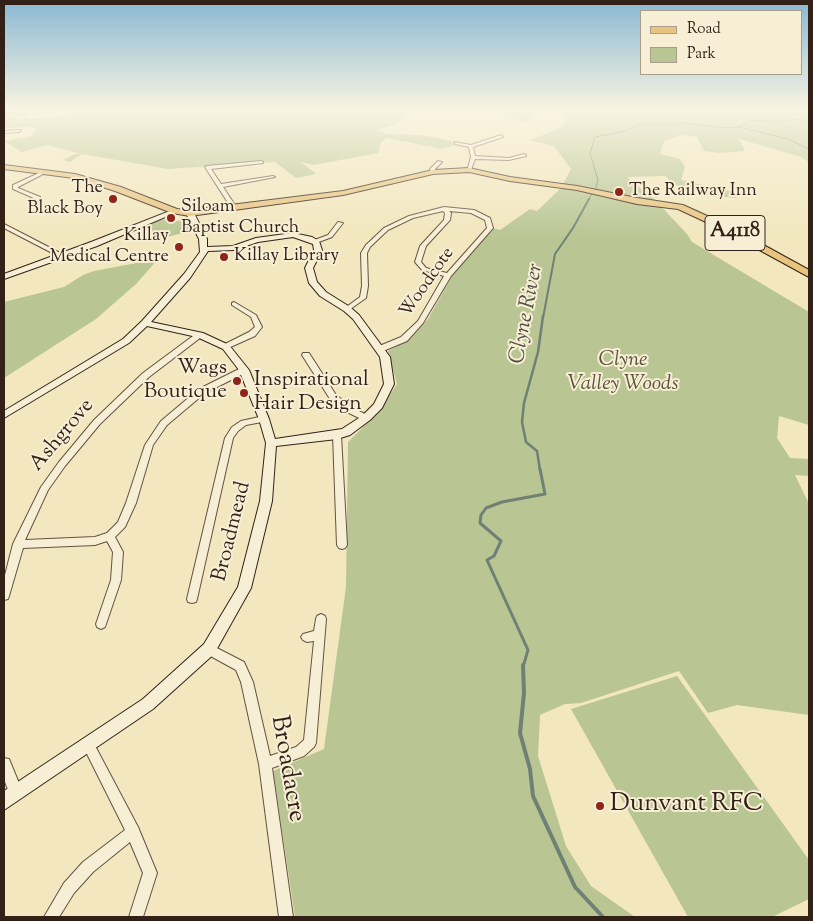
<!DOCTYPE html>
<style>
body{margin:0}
#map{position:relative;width:813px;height:921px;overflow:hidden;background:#f2e7be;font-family:"Sorts Mill Goudy",serif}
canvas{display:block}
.frame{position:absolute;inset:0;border:5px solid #332118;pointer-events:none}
.legend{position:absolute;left:640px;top:10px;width:162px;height:65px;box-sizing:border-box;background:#f7efd5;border:1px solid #a99d89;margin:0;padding:6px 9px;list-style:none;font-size:15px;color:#332118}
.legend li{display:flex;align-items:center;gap:10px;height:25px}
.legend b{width:25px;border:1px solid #a99d89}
</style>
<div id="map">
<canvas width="813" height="921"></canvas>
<div class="frame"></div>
<ul class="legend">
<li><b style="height:6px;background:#e9c47f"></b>Road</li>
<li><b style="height:14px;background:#b9c593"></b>Park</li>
</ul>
</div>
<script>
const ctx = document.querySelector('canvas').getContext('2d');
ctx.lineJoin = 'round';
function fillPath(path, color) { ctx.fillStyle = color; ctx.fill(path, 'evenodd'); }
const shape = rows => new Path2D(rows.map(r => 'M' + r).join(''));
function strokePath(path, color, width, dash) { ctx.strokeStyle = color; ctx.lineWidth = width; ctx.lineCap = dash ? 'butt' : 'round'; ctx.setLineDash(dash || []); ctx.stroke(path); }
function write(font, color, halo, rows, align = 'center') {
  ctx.font = font + ' "Sorts Mill Goudy",serif'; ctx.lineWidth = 4; ctx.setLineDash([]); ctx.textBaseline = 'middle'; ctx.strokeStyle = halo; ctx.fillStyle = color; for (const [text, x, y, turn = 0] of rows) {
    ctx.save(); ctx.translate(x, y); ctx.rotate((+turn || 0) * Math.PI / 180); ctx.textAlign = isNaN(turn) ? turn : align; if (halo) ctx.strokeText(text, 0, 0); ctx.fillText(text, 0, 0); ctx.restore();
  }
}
const green = shape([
 [103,109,403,109,406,115,398,123,378,130,386,134,421,135,472,145,455,145,442,149,387,138,381,142,378,153,314,165,301,162,316,174,296,178,275,162,168,169,82,154,70,162,63,160,75,154,82,154,46,145,22,152,4,141,32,136,36,127,4,128,5,112,19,119,57,117],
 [486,109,544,109,526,123],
 [556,109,599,109,684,113,680,109,809,109,809,162,801,157,739,139,745,151,720,153,704,151,697,137,681,135,664,141,660,154,680,159,685,167,681,180,729,191,737,196,736,198,707,195,675,185,665,176,627,177,656,201,687,234,692,242,809,312,809,425,779,416,777,438,790,458,809,459,809,476,795,475,809,504,809,715,737,705,708,713,679,671,581,703,565,704,540,715,538,756,566,846,591,886,635,917,295,917,273,771,324,749,346,587,348,442,377,413,397,384,388,351,411,338,428,319,452,276,493,228,500,230,530,209,537,211,561,188,571,169,554,146,530,140,558,129,568,118],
 [161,219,173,222,184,219,192,231,158,239,139,227],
 [158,259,136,284,96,319,4,378,4,302,64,287,83,275,94,271],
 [677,676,809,860,809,899,772,917,688,917,571,709]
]);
const streamFar4 = shape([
 [809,114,806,116,809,117],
 [738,127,788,139,809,149],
 [588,200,596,188,598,180,590,153,595,137,622,132,642,123,682,123,726,128,739,127,752,120,778,122,796,119,809,123]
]);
const streamFar3 = shape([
 [543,318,555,254,573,228,589,199]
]);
const streamFar2 = shape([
 [540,470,537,451,526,442,522,422,524,403,538,352,543,316]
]);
const streamFar1 = shape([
 [523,667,528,650,487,560,494,556,501,541,480,523,481,515,486,508,502,502,545,494,540,469]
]);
const stream = shape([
 [523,665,524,693,520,733,530,769,533,796,575,887,603,917]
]);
const street = shape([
 [4,109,8,109,25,114,22,115,4,110,4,109],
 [21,130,19,132,4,133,4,131,21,130],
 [501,135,503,137,473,147,475,156,509,158,524,154,526,155,526,156,509,160,475,159,471,170,467,171,471,157,469,147,455,144,455,142,471,145,501,135],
 [261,161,263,162,263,163,211,169,221,184,273,176,275,177,223,187,237,208,234,210,232,209,205,167,207,166,261,161],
 [438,161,442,162,435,169,435,173,431,173,430,169,438,161],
 [41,172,45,173,18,187,18,188,40,197,40,199,36,199,13,189,13,185,41,172],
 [444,207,474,210,490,218,493,228,451,276,423,323,407,341,383,351,377,351,377,347,401,337,418,321,444,276,422,270,415,262,420,246,444,220,445,213,443,211,413,218,388,230,370,247,367,253,368,286,366,298,349,310,345,310,345,308,360,297,362,286,361,253,366,245,384,228,409,216,444,207],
 [449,211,471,213,485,220,487,228,447,273,426,268,421,262,426,246,450,220,451,213,449,211],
 [338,222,343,223,332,237,316,243,312,243,312,241,328,235,338,222],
 [4,224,64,255,65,256,60,257,4,228,4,224],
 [234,302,256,315,262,327,255,336,226,349,222,347,223,345,249,332,255,327,251,317,232,305,232,303,234,302],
 [197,333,200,333,204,335,149,377,100,424,65,466,48,490,25,540,95,537,107,533,118,522,126,503,145,445,161,421,199,389,241,368,247,368,248,370,247,372,205,393,167,425,153,445,136,503,125,527,115,537,123,552,121,580,105,627,101,629,97,627,96,624,111,580,113,552,107,541,95,545,23,548,9,596,8,599,4,600,4,579,13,544,41,487,59,462,94,420,143,373,197,333],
 [303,353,309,353,336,395,353,408,369,416,370,418,369,420,363,420,347,412,330,399,302,355,303,353],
 [264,416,268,419,267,421,246,425,238,431,233,438,197,599,196,602,192,603,188,602,187,599,225,438,232,427,241,421,264,416],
 [337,432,341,435,347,545,345,548,342,549,339,548,337,545,333,435,337,432],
 [321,614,325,616,326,619,316,743,314,747,304,756,272,768,293,917,279,917,259,764,241,682,236,670,205,653,203,649,205,645,209,644,244,662,253,682,270,756,296,747,304,740,314,641,307,642,303,640,301,637,303,634,314,631,316,619,317,616,321,614],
 [89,740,93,742,138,827,157,873,143,917,129,917,143,873,130,842,93,872,74,893,59,917,44,917,64,883,83,862,125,830,83,746,85,742,89,740],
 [4,758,9,759,23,793,21,798,16,800,11,798,4,779,4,758]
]);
const secondary = shape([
 [175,209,177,210,177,212,97,246,4,279,4,274,91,242,175,209],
 [188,212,194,213,207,239,207,247,233,246,256,238,293,233,312,237,319,241,322,250,313,268,317,282,326,292,350,307,359,315,390,357,394,384,382,408,370,420,350,435,337,439,276,446,272,501,251,588,214,654,153,709,4,810,4,791,143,699,204,644,238,587,260,501,266,443,259,419,239,370,223,349,197,337,147,326,129,343,4,418,4,411,123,339,142,321,184,274,200,252,199,239,186,213,188,212],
 [293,237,313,244,314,250,305,268,309,283,320,296,344,311,353,319,380,357,384,384,374,404,362,416,342,429,275,439,269,419,249,370,229,345,203,333,151,322,190,278,208,251,234,250,258,242,293,237]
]);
const primary = shape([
 [4,165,75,174,121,187,177,209,190,210,343,191,433,170,469,168,510,177,577,186,637,198,683,205,727,225,809,270,809,277,721,229,678,209,637,204,577,190,510,181,469,172,433,174,343,195,190,216,172,213,115,191,74,178,4,169,4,165]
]);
const markers = [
 [619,192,5,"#8f2418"],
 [113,199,5,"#8f2418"],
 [171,218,5,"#8f2418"],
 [179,247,5,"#8f2418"],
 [224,257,5,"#8f2418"],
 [237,381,5,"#8f2418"],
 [244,393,5,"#8f2418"],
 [600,806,5,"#8f2418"]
];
const farPoinames = [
 ["The",103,189,"right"],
 ["Black Boy",103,210,"right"],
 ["The Railway Inn",629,192],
 ["Siloam",181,208],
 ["Baptist Church",181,229],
 ["Killay",169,237,"right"],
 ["Medical Centre",169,258,"right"],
 ["Killay Library",234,257]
];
const farStreetnames = [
 ["Woodcote",428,283,-55]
];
const shields = [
 [735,233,60]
];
const shieldNames = [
 ["A4118",735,233]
];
const parkNames = [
 ["Clyne",623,361],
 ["Valley Woods",623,385]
];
const poiNames = [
 ["Wags",227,369],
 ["Boutique",227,393],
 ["Inspirational",254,381,"left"],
 ["Hair Design",254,405,"left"]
];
const streetNames = [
 ["Ashgrove",63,436,-50],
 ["Broadmead",233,532,-76]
];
const waterNames = [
 ["Clyne River",528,314,-79]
];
const nearStreetnames = [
 ["Broadacre",286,769,80]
];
const nearPoinames = [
 ["Dunvant RFC",610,806]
];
fillPath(green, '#b9c593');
strokePath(streamFar4, '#718075', 1);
strokePath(streamFar3, '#718075', 2);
strokePath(streamFar2, '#718075', 2.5);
strokePath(streamFar1, '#718075', 3);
strokePath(stream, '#718075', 4);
strokePath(street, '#635242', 2);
strokePath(secondary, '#332118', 2);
strokePath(primary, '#332118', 2);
fillPath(street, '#f7efd5');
fillPath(secondary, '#f7efd5');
fillPath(primary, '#e9c47f');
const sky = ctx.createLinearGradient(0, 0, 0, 238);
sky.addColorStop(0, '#89b8d3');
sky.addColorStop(0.46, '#f9f4e2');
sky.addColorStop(1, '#f9f4e200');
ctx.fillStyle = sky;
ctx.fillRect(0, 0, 813, 238);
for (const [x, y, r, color] of markers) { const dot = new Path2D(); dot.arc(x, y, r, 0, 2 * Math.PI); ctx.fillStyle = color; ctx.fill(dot); strokePath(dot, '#f7efd5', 2); }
write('18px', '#332118', '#f7efd5', farPoinames, 'left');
write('18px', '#332118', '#f7efd5', farStreetnames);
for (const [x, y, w] of shields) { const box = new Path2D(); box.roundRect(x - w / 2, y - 17.5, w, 35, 4); ctx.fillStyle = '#f7efd5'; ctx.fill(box); strokePath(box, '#332118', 1); }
write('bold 20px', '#332118', null, shieldNames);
write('italic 21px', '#5b523d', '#f7efd5', parkNames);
write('21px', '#332118', '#f7efd5', poiNames, 'right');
write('21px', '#332118', '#f7efd5', streetNames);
write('italic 22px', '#525046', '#f7efd5', waterNames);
write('25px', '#332118', '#f7efd5', nearStreetnames);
write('25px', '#332118', '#f7efd5', nearPoinames, 'left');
</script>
